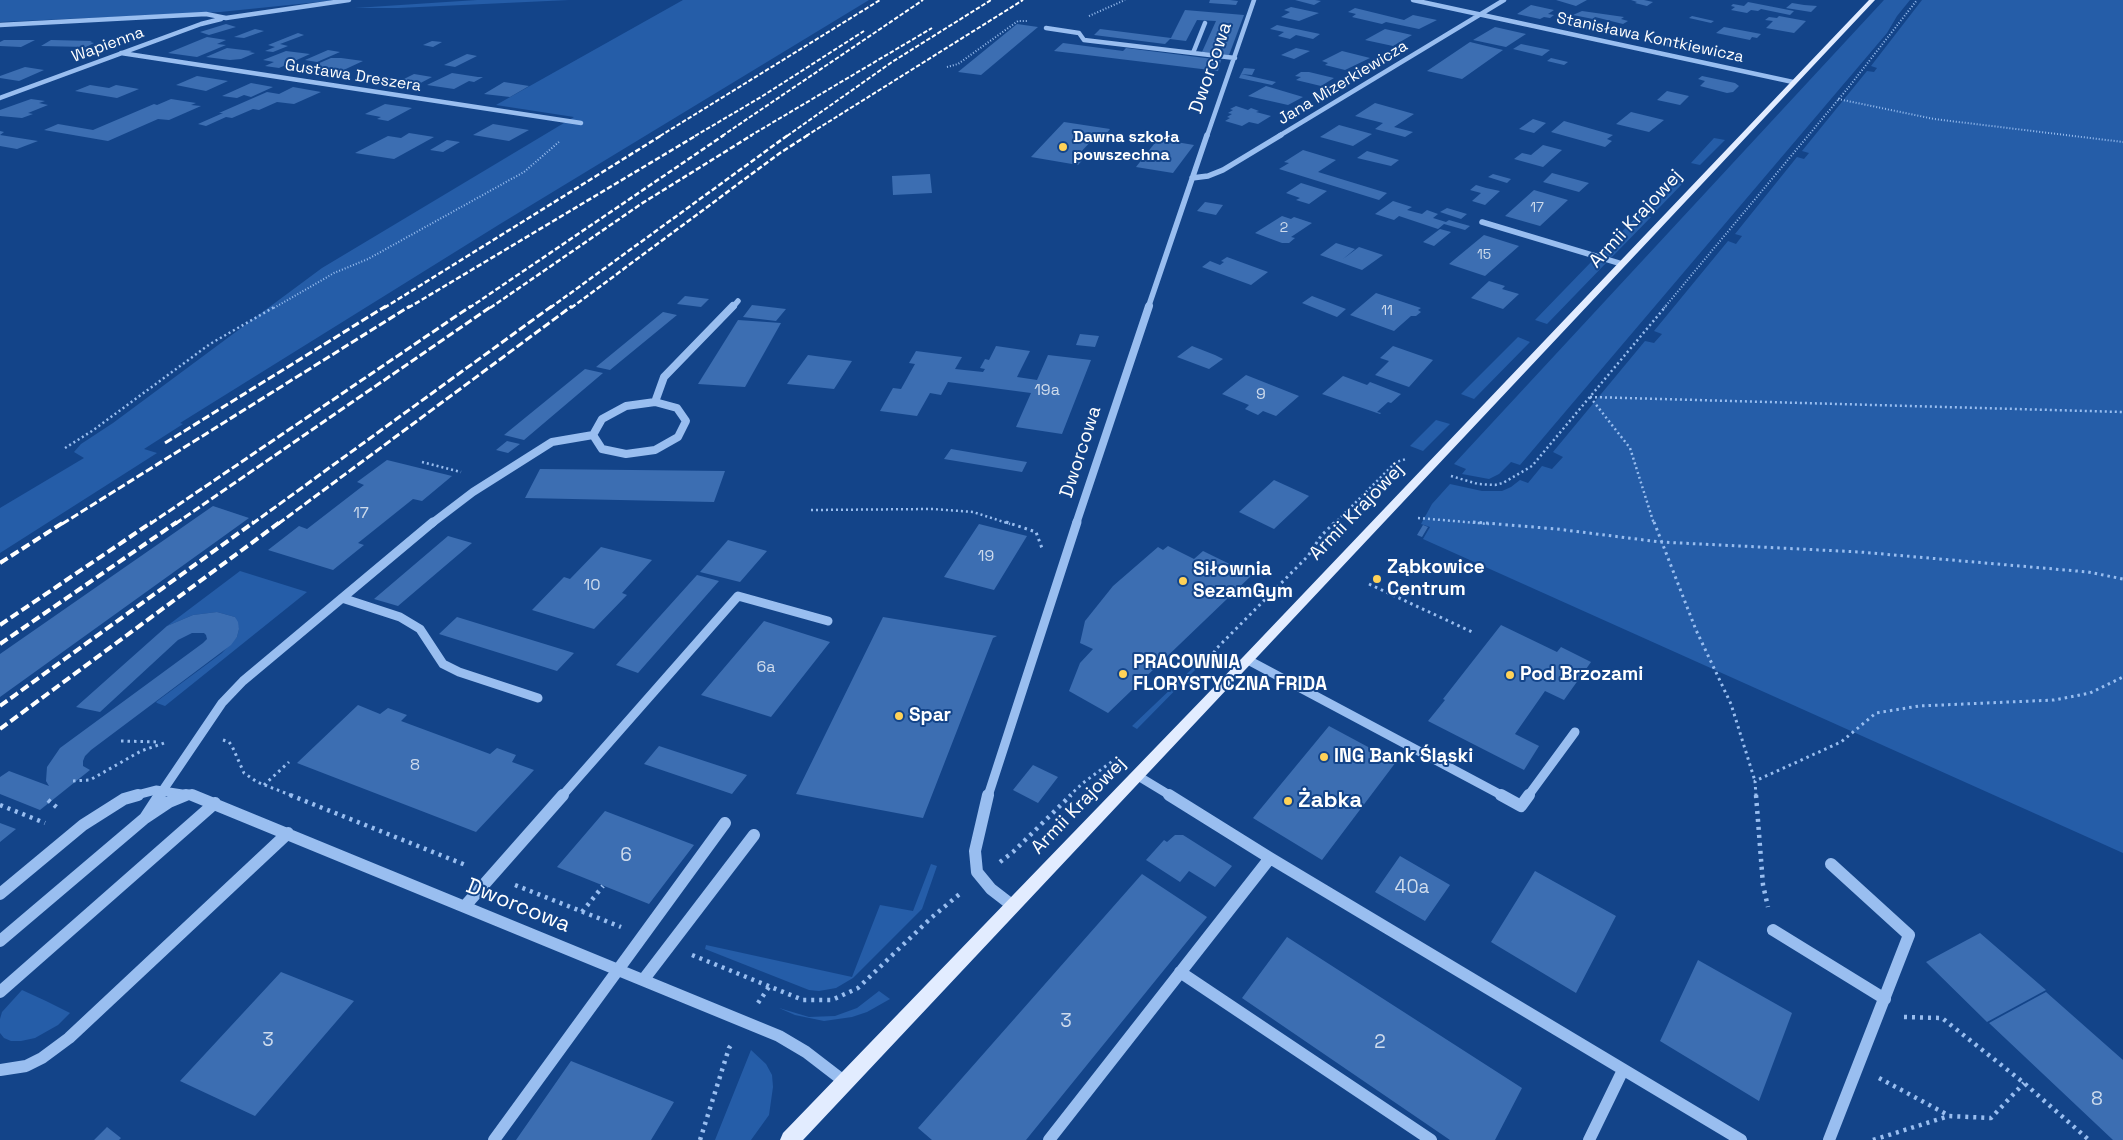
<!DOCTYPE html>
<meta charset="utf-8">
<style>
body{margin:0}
canvas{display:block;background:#134489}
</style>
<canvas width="2123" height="1140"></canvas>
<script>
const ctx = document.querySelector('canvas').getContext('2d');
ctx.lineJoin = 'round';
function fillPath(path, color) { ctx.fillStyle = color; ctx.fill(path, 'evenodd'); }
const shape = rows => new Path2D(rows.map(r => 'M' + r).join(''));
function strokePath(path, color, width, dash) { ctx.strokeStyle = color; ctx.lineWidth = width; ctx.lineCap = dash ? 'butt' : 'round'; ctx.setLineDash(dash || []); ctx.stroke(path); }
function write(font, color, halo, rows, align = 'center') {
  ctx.font = font + ' "Space Grotesk",sans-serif'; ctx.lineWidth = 4; ctx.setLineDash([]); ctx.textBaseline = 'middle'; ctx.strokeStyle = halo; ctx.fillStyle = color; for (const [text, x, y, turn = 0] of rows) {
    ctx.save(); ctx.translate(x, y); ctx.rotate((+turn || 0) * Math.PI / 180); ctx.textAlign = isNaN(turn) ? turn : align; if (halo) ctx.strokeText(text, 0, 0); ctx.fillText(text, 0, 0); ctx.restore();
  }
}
const green = shape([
 [0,0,338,0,220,12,0,22],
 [477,0,569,0,398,8,355,8],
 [683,0,869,0,500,224,180,423,183,424,144,449,157,453,0,553,0,508,84,458,74,452,81,444,113,423,322,268,574,117,496,105],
 [1884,0,1910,0,1897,16,1887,33,1520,465,1511,462,1499,474,1489,479,1462,474,1466,469,1454,464],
 [1922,0,2123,0,2123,853,1423,539,1430,527,1421,524,1432,504,1450,484,1482,491,1502,491,1511,487,1520,480,1528,483,1542,466,1552,469,1563,457,1553,452,1645,341,1654,343,1662,334,1654,331,1728,241,1736,244,1742,236,1735,234,1797,157,1804,159,1809,153,1802,151,1867,71,1874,72,1877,68,1871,66],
 [1714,138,1725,140,1700,165,1691,163],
 [1674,179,1685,181,1654,213,1644,209],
 [1639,214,1651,217,1612,257,1600,254],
 [1594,259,1606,263,1547,324,1535,320],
 [1518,337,1530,342,1474,399,1461,394],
 [1436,420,1450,424,1423,451,1410,446],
 [240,571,307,592,165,706,157,703,156,702,222,653,237,637,239,629,235,617,217,612,193,615,167,626],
 [1195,666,1197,668,1137,729,1132,726],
 [931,864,937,866,922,909,853,978,836,988,819,991,809,990,705,949,706,945,852,977,880,905,913,911],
 [22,990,46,1001,70,1013,58,1025,35,1038,21,1041,11,1041,4,1038,0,1033,0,1019,2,1012],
 [879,991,890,999,867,1012,852,1017,824,1021,795,1015,779,1008,809,1017,835,1016,857,1008],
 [751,1050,766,1064,772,1075,773,1087,769,1115,751,1140,715,1140]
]);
const building = shape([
 [1210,0,1230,0,1238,1,1236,5,1209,3],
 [1295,0,1315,0,1321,1,1314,5],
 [1556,0,1587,0,1576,6],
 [1631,0,1644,0,1653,2,1647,6,1635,3,1637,2],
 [1748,2,1794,11,1790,15,1761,9,1758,11,1751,10,1747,13,1731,10,1735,7,1731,6,1733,4,1744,6],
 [1792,3,1804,5,1817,6,1811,12,1786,8],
 [1531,5,1554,10,1548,14,1554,15,1550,18,1544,17,1540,19,1517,14],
 [1291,7,1319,13,1299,21,1281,17,1290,12,1284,10],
 [1355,8,1404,20,1413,15,1437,20,1419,29,1386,22,1382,24,1352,17,1356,14,1348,12],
 [1185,10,1244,15,1229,55,1202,52,1216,21,1197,20,1186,41,1170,39,1165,44,1094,35,1100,29,1171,38],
 [1582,11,1624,17,1621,19,1628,21,1623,24,1595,17,1593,19,1573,15],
 [1692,16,1714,21,1711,23,1689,18],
 [1779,16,1806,21,1794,33,1766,28,1773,21,1765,20,1769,17,1777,18],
 [1576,18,1597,23,1595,24,1602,26,1594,31,1566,25],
 [226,24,236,27,209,35,200,32],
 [1017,24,1038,27,981,75,958,72],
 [1277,25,1320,34,1313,39,1296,35,1290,39,1278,36,1284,32,1270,29],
 [1495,27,1526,34,1506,47,1473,40],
 [1724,27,1761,34,1757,38,1752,37,1750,40,1716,33],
 [255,29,264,31,244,38,234,37],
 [1385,29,1412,35,1393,46,1365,40],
 [298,33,304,35,280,44,288,46,273,52,265,51,275,47,268,45],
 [1658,35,1681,40,1690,42,1685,46,1679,45,1675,48,1650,43],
 [207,37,226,40,217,44,226,45,197,57,168,53],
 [4,40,35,40,21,47,0,46,0,42],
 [51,40,92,41,90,42,94,43,86,47,41,46],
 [432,41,442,42,433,47,423,45],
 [1470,42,1503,50,1462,79,1427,71],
 [1063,43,1123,51,1126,48,1221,60,1218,71,1054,51],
 [1521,44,1550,50,1542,56,1513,49],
 [227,48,252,51,249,52,255,53,241,59,230,60,206,57],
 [1296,48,1310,51,1294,59,1281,55],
 [328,50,340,52,317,62,305,60],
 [286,51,310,54,279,68,265,66,274,62,263,60],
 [1342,51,1370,58,1345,70,1325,65,1328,63,1322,61],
 [467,54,477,56,455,67,444,65],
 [331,58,341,58,363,61,335,74,308,68],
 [1551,58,1568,62,1564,65,1547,61],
 [25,67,44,70,19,81,0,78,0,76],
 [1244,68,1255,69,1252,75,1241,74],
 [1301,72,1309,72,1334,78,1321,86,1296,80,1301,77,1295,76],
 [452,73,478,77,483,77,474,82,469,81,454,89,427,85],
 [414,74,432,77,411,88,392,85],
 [1241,74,1254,77,1276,82,1272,85,1239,78],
 [197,76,228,81,206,91,176,85],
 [1702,76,1735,83,1739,86,1733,92,1727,93,1700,86,1705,81,1698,79],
 [504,82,529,86,510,97,484,94],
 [251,83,273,87,251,97,244,95,237,98,222,96],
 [90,85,109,88,116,85,139,89,117,98,75,91],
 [1266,86,1303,97,1288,105,1248,96],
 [293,87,321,92,294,104,277,102,259,110,253,109,232,118,226,117,206,126,198,124,223,113,219,113,267,92,279,94],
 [1667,91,1689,96,1680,105,1657,100],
 [31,99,45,101,39,103,48,105,28,113,33,114,22,118,0,116,0,110],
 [171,99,196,103,191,105,201,106,169,120,158,119,108,141,44,130,58,124,93,130,154,104,157,105],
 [1375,103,1414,114,1394,127,1413,132,1405,137,1375,129,1383,123,1355,116],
 [385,104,412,108,388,121,377,119,381,117,365,114],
 [1236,106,1248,110,1251,108,1259,111,1256,112,1271,116,1258,124,1249,122,1242,126,1225,121,1230,118,1227,117,1232,114,1228,113,1233,110,1230,109],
 [1631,112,1664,120,1649,132,1616,124],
 [1533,119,1546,123,1534,133,1519,129],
 [1564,121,1613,135,1607,139,1612,141,1605,147,1551,132],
 [1064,122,1110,129,1102,139,1094,138,1079,154,1087,155,1078,165,1031,157],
 [493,124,529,130,509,141,473,135],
 [1339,125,1372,134,1353,146,1320,137],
 [0,131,4,132,0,135,38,141,17,149,0,146],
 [409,133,434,137,394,159,355,153,388,136,401,138],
 [1158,139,1194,145,1173,173,1136,167],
 [447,140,460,142,443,152,430,150],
 [1543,145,1562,150,1543,167,1514,159,1522,153,1531,155],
 [1303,150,1336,160,1318,172,1387,193,1379,200,1279,169,1289,163,1284,162],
 [1367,151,1399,160,1391,166,1357,158],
 [1552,173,1589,183,1579,192,1543,182],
 [930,174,932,193,893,195,892,176],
 [1493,174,1511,179,1507,183,1488,177],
 [1301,183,1327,191,1309,204,1296,200,1300,198,1286,193],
 [1476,185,1486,188,1500,191,1485,205,1472,201,1481,193,1470,190],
 [1534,190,1568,200,1540,226,1505,216],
 [1393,201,1412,207,1407,210,1422,214,1427,210,1438,214,1433,218,1446,222,1449,220,1470,226,1465,230,1444,224,1438,229,1399,216,1394,220,1375,214],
 [1205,202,1223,205,1216,215,1197,211],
 [1447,208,1467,214,1461,219,1440,212],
 [1282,216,1291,219,1294,217,1312,223,1291,237,1295,238,1289,243,1282,243,1255,233],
 [1440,229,1451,232,1434,246,1423,242],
 [1484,235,1519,246,1485,276,1449,264],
 [1336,243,1355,249,1343,259,1359,247,1383,255,1362,270,1320,255],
 [1227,257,1268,272,1251,285,1202,267,1210,261,1220,265,1224,262,1221,261],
 [1489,281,1505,286,1502,289,1519,294,1503,309,1471,298],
 [1376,293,1421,308,1418,310,1421,312,1416,316,1411,316,1394,331,1350,315],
 [685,296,709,299,701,307,677,304],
 [1312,296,1346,309,1337,317,1302,303],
 [752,305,786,309,776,321,743,317],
 [663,312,677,315,610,370,596,367],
 [738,320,781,323,745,387,698,384],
 [1080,334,1099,336,1095,347,1076,345],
 [996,346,1030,351,1017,377,1037,380,1048,355,1091,360,1062,434,1016,427,1031,393,948,382,941,395,930,393,917,416,880,411,893,388,901,389,915,364,909,363,916,351,962,357,955,369,983,372,985,369,980,368,985,359,989,360],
 [1192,346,1215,355,1223,359,1209,369,1177,357],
 [1393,346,1433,360,1409,387,1375,375,1389,361,1380,358],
 [808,355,852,361,834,389,787,384],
 [585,369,603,373,524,440,504,435],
 [1246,375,1299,396,1276,416,1263,411,1258,415,1245,409,1249,405,1222,394],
 [1343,376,1367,385,1370,382,1401,394,1391,403,1388,402,1377,412,1381,413,1380,414,1322,394],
 [507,441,520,444,508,453,496,450],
 [951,449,1027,462,1022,472,944,459],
 [387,460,452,476,422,501,413,499,358,543,364,545,333,570,268,550,299,526,307,529,364,485,357,482],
 [540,469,725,471,714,502,525,498],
 [1274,480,1309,496,1274,529,1239,512],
 [213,506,249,518,0,697,0,654],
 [979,524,1027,536,994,590,944,577],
 [1423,525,1428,527,1422,537,1417,535],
 [448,536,472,543,398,606,374,599],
 [728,540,767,551,740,582,700,572],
 [1168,546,1194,559,1203,551,1252,575,1108,713,1069,691,1080,663,1093,649,1080,643,1085,621,1113,586,1158,547,1163,550],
 [601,547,652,560,622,593,627,595,594,629,532,610,564,577,570,579],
 [697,575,719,581,638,673,616,665],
 [217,612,235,617,238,622,239,629,237,637,231,645,91,750,85,756,83,761,83,766,90,770,40,810,0,794,0,777,9,771,49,786,46,781,47,767,60,748,203,643,207,639,206,635,204,633,192,633,178,640,100,712,76,707,167,626,193,615],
 [457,617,574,653,557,671,439,634],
 [883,617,997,636,993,638,923,818,796,794],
 [764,621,830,642,771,717,701,695],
 [1501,625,1557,652,1561,647,1591,662,1564,700,1545,691,1515,734,1539,746,1524,770,1428,721,1445,700,1443,699],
 [358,705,380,714,388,708,407,715,401,721,490,754,497,748,516,755,512,762,534,770,476,832,297,763],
 [1329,726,1396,762,1322,860,1253,818],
 [659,746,747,775,732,794,644,764],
 [1033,765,1058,777,1038,803,1013,790],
 [605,811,694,845,649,904,557,867],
 [0,823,16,829,0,842],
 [1175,835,1183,835,1232,866,1215,887,1189,871,1180,882,1146,860,1164,840,1167,842],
 [1400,856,1450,885,1425,921,1375,892],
 [1535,871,1616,916,1576,993,1491,942],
 [1142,874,1207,917,1026,1140,932,1140,918,1128],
 [1980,933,2046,990,1987,1022,1926,962],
 [1287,937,1522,1088,1495,1140,1450,1140,1242,998],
 [1698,960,1792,1013,1759,1101,1660,1041],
 [281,972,354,1001,255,1116,180,1081],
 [2046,992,2123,1060,2123,1140,2113,1140,1989,1023],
 [571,1061,674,1102,651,1140,516,1140],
 [107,1127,121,1138,119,1140,94,1140]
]);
const pathFar3 = shape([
 [1089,16,1125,0],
 [947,67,958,64,1018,21,1027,21],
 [1838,99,1934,119,2123,142],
 [274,308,334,273,368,259,524,172,560,141],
 [1664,308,1848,88,1917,0]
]);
const pathFar2 = shape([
 [1590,397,2123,412],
 [1590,397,1630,448,1654,524],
 [65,448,92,431,210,344,276,306],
 [422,462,461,472],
 [1451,476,1478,484,1495,485,1503,483,1532,466,1666,306],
 [811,510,933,509,973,512,1010,524],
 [1418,518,1489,524],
 [1334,524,1396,462,1406,459]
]);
const pathFar1 = shape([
 [1006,522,1036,532,1043,551],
 [1473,522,1557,529,1660,542,1860,552,2088,572,2123,579],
 [1654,522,1696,630,1731,704,1755,781],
 [1369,584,1472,632],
 [1207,664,1216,649,1308,556,1321,536,1335,522],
 [223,740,229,742,232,746,244,773,257,782,293,796],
 [121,741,160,742],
 [73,781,90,780,141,751,167,742],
 [264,785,289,762],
 [1069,796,1083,783,1114,760],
 [1756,796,1755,781,1841,742,1876,713,1919,706,2054,700,2090,693,2123,677]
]);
const path = shape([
 [290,795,468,866],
 [1756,795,1763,885,1768,907],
 [48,800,60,810],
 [0,805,45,823],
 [1000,862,1013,852,1071,795],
 [515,885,621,927],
 [582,912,603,886],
 [692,955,803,1000,832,1000,858,988,931,918,962,892],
 [758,1003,769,987],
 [1904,1017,1942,1018,2024,1083,2089,1140],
 [1879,1078,1948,1115],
 [700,1140,729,1048,733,1042],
 [1873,1140,1949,1116,1991,1118,2024,1083]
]);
const minorFar4 = shape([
 [1413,0,1793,82],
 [0,25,206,14,226,18,349,0],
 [1046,28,1079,33,1084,40,1235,58],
 [121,53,581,123],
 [1193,53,1205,23],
 [0,98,201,24,221,19],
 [1207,136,1254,0],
 [1279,136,1504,0]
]);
const minorFar3 = shape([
 [1192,178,1208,176,1223,170,1281,135],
 [1482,222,1622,264],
 [732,308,738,301],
 [1148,308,1207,135]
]);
const minorFar2 = shape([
 [655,402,677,408,686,421,678,437,655,450,626,454,602,449,593,435,602,419,626,406,655,402],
 [655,402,664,377,733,306],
 [431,524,473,492,552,442,593,435],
 [1076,524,1149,306]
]);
const minorFar1 = shape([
 [342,598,400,617,420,629,443,664,459,672,538,698],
 [1248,660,1503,796],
 [1138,776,1171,796],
 [133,796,156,790,195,796],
 [159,796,222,703,243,681,433,522],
 [183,796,189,794],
 [562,796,738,596,828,621],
 [988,796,1077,522],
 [1528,796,1575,732]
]);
const minor = shape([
 [192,795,779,1036,806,1052,845,1082],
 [988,795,975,851,977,872,991,889,1013,906],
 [1169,795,1270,858,1741,1140],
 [1501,795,1521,806,1529,795],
 [145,818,160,795],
 [0,894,83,825,124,799,138,795],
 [465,906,563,795],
 [1773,930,1885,999],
 [0,941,145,818,169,802,186,795],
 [1180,972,1431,1140],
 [644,979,754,835],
 [0,992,215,803],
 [0,1070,26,1066,42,1058,69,1038,288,833],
 [494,1140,725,823],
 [1049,1140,1270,858],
 [1589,1140,1623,1070],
 [1829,1140,1909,935,1831,864]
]);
const major = shape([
 [1869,0,1875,0,803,1140,780,1140,783,1133,1243,657,1869,0]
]);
const railFar3 = shape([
 [660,136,880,0],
 [695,136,761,97,864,31],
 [722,136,923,0],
 [750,136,932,28],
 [787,136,892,62,991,0],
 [806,136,1023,0]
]);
const railFar2 = shape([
 [384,308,662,135],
 [408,308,697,135],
 [469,308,724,135],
 [490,308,641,204,752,135],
 [550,308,788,135],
 [571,308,780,153,808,135]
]);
const railFar1 = shape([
 [165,443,386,306],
 [62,524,410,306],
 [150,524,471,306],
 [175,524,492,306],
 [252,524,552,306],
 [278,524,572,306]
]);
const rail = shape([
 [0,563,64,522],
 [0,625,152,522],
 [0,644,177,522],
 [0,706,254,522],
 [0,729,280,522]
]);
const markers = [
 [1063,147,5,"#ffd258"],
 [1377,579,5,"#ffd258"],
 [1183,581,5,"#ffd258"],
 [1123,674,5,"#ffd258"],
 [1510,675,5,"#ffd258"],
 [899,716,5,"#ffd258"],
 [1324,757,5,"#ffd258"],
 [1288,801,5,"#ffd258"]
];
const farNumbernames = [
 ["17",1537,208],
 ["2",1284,228],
 ["15",1484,255],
 ["11",1387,311]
];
const farStreetnames = [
 ["Stanisława Kontkiewicza",1650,38,12],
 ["Wapienna",108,45,-20],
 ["Gustawa Dreszera",353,76,9],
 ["Jana Mizerkiewicza",1343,83,-31]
];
const farPoinames = [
 ["Dawna szkoła",1073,138],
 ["powszechna",1073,156]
];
const numberNames = [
 ["19a",1047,391],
 ["9",1261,395],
 ["17",361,514],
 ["19",986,557],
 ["10",592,586],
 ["6a",766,668],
 ["8",415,766]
];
const streetNames = [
 ["Dworcowa",1211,68,-71],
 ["Armii Krajowej",1636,219,-47],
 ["Dworcowa",1081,452,-72],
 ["Armii Krajowej",1357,512,-46],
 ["Armii Krajowej",1079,806,-46]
];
const poiNames = [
 ["Ząbkowice",1387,568],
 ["Centrum",1387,590],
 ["Siłownia",1193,570],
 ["SezamGym",1193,592],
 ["PRACOWNIA",1133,663],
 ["FLORYSTYCZNA FRIDA",1133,685],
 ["Pod Brzozami",1520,675],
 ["Spar",909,716],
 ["ING Bank Śląski",1334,757]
];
const nearNumbernames = [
 ["6",626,856],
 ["40a",1412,888],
 ["3",1066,1022],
 ["3",268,1041],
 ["2",1380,1043],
 ["8",2097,1100]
];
const nearPoinames = [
 ["Żabka",1298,801]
];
const nearStreetnames = [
 ["Dworcowa",518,906,22]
];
fillPath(green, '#255da8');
fillPath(building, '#3c6eb2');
strokePath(pathFar3, '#99bef0', 2, [1, 2]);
strokePath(pathFar2, '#99bef0', 2.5, [2, 3]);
strokePath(pathFar1, '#99bef0', 3, [2.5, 4]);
strokePath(path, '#99bef0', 4.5, [3, 5]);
strokePath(minorFar4, '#99bef0', 4.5);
strokePath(minorFar3, '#99bef0', 5.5);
strokePath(minorFar2, '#99bef0', 8);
strokePath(minorFar1, '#99bef0', 9);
strokePath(minor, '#99bef0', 12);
fillPath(major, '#e2ecff');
strokePath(railFar3, '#fff', 2, [4.5, 2]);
strokePath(railFar2, '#fff', 2.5, [5.5, 2.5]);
strokePath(railFar1, '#fff', 3, [8, 3]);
strokePath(rail, '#fff', 4, [9, 4]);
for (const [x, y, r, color] of markers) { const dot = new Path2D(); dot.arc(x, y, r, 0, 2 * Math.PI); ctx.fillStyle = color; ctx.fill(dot); strokePath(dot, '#134489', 2); }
write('14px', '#cedbec', null, farNumbernames);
write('16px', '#fff', '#134489', farStreetnames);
write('bold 16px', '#fff', '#134489', farPoinames, 'left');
write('16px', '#cedbec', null, numberNames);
write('19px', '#fff', '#134489', streetNames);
write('bold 19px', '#fff', '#134489', poiNames, 'left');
write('19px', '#cedbec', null, nearNumbernames);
write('bold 22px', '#fff', '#134489', nearPoinames, 'left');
write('22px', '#fff', '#134489', nearStreetnames);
</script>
